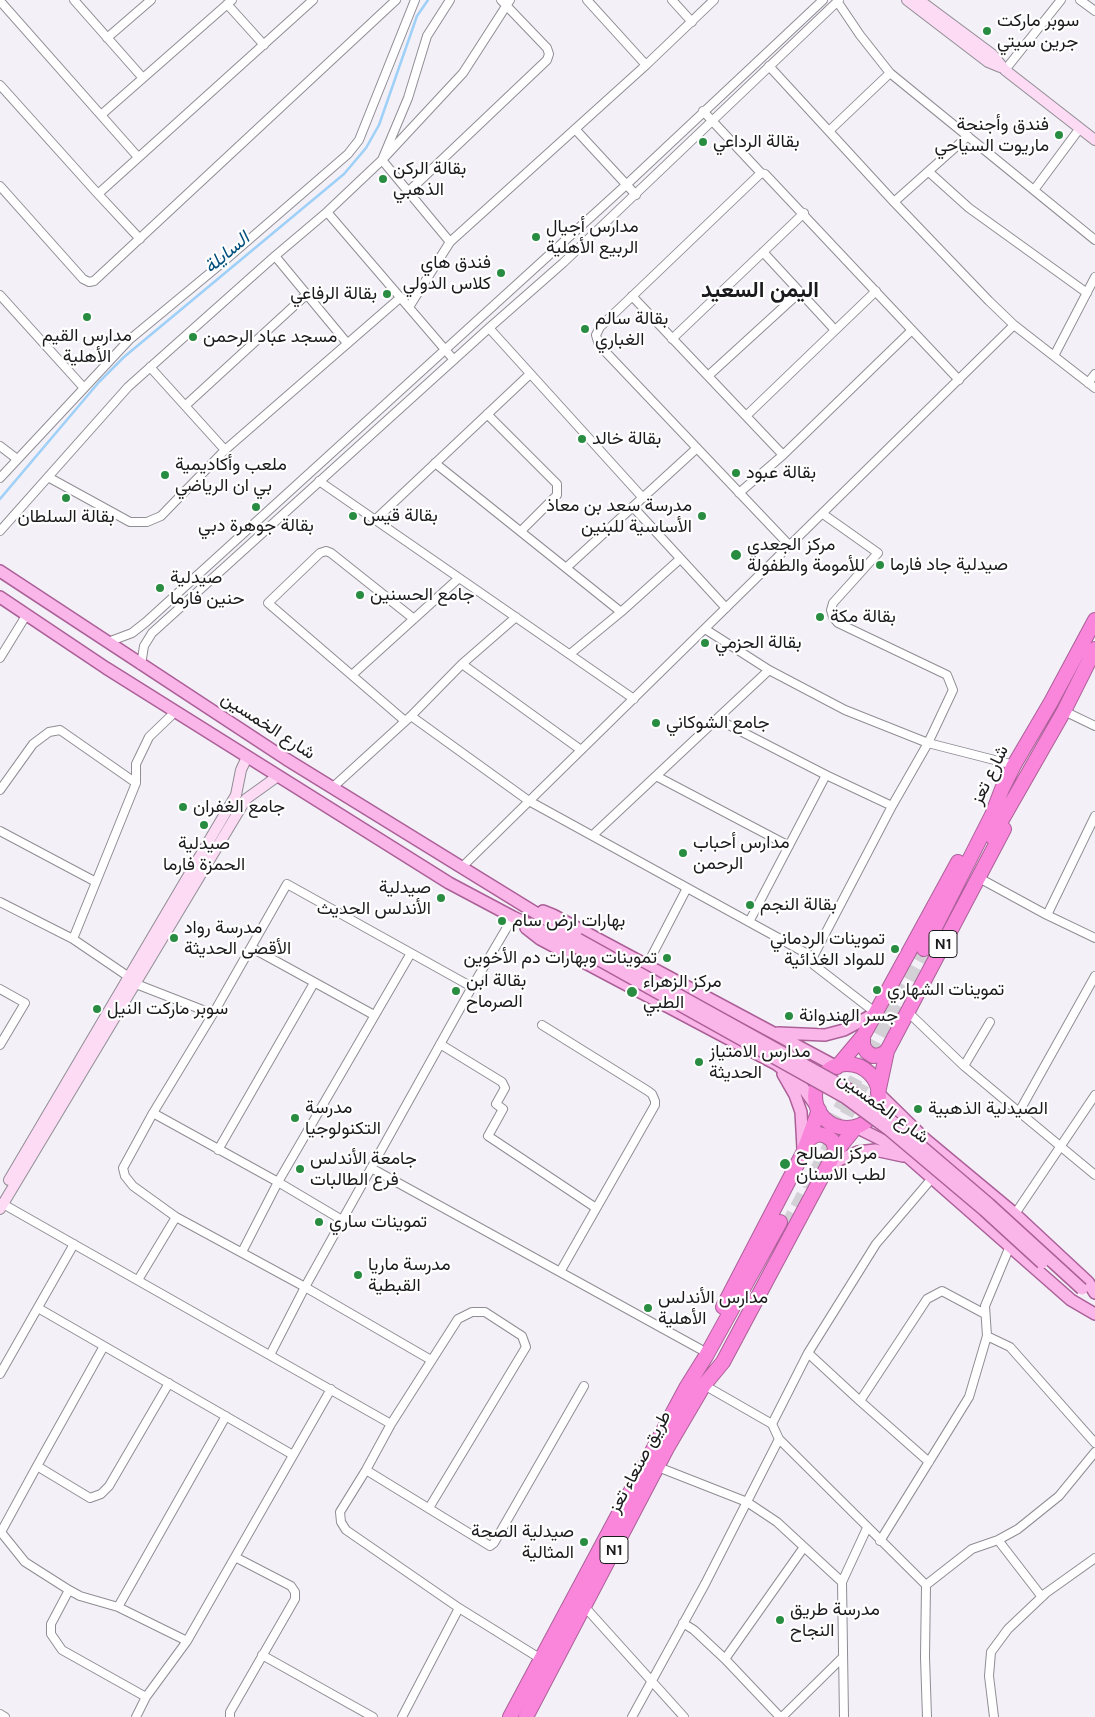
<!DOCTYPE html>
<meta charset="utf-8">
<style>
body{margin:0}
canvas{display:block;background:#f3f0f7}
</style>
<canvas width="1095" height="1717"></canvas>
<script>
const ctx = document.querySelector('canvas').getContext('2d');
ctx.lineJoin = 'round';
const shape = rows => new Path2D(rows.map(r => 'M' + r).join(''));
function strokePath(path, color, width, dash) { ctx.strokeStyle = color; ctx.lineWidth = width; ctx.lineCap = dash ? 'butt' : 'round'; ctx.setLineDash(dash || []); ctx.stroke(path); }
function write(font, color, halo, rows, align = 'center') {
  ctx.font = font + ' Karla,Vazirmatn,sans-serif'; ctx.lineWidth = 4.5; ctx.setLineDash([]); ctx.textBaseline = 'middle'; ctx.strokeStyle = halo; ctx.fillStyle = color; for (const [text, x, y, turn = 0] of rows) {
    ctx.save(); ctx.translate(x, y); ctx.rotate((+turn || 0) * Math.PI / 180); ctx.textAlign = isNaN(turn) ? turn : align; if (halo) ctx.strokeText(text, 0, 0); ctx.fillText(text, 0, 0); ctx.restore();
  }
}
const stream = shape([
 [0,499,99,382,124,357,344,174,366,148,379,125,417,16,428,0]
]);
const highwayTunnel = shape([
 [830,1128,924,949],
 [787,1226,883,1046]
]);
const street = shape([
 [74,0,142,77],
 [587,0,646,65],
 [672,0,692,22],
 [1080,0,1095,11],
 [0,1,138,157],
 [837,1,860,35,890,73],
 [227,4,264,45],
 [107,38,151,0],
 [769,66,894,202,989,301,1014,325,1095,388],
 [1005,70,1061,0],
 [0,85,98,194,140,239],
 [703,111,761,173],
 [101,115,232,0],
 [575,129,636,195],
 [829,131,890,73,1095,240],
 [929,172,969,208,1087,293],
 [0,186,83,279,89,282,94,281,396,0],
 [1034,190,1080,128],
 [409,191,547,60,549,54,547,48,501,0],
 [98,194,313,0],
 [894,202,968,136],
 [327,212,454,360],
 [450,242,382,160,463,73,510,0],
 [763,252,835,330],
 [275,256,347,343],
 [0,295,84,388],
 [632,296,783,455],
 [409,307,450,242,646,65,714,0],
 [489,328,643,498],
 [672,339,804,213],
 [1054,356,1095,277],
 [150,367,225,450],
 [708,376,800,292],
 [1088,383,1095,374],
 [186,405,307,294],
 [487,414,557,484,557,495,521,531],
 [746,416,876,291],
 [0,446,17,459],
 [435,463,621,612],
 [48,477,130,522,147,522,161,516,225,450,401,297],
 [0,478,129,340,222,263,348,154,359,140,415,0],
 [319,481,634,699],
 [739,493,783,455,912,330],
 [633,507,726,608],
 [823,514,878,553,833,603,831,610,833,617,838,623,947,675,953,690,928,743,892,806,813,957,814,965,876,1013],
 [375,520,530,374],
 [0,531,128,387,275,256,327,212,382,160,408,98,427,36,450,0],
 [790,546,599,345,596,335,600,327,761,173,765,174,959,380],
 [567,567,697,448],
 [705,629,769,670,845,710,928,743,1014,765],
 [108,642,132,633,146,622,626,185,823,0],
 [570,654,621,612,680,559],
 [0,658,27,614],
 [462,664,581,750],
 [141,665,144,646,152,633,489,328,563,263,839,0],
 [352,675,459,578],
 [1064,711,1095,726],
 [411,716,529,801,813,957],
 [717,719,826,775,892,806],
 [405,721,268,603,320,553,326,551,331,553,414,619],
 [656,776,789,846],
 [332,788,411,716,462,664,516,617],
 [0,790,33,744,49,732,60,730,136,783],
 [0,831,96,882],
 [593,835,769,670],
 [462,867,1014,325],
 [979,878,1047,915,1095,938],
 [0,902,73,939,129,977],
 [1047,915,1095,816],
 [749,922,826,775],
 [73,939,136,783,136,764,149,737,176,711],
 [252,948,374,1015],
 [647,965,687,888],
 [136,984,213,1014],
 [0,989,25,1003,0,1045],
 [906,1013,912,1016,964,1066],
 [990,1022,964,1066,1019,1112,1095,976],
 [542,1025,648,1091,652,1094,655,1101,655,1105,560,1272],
 [440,1044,502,1082,505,1088,496,1104,503,1109,488,1136,596,1208],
 [1019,1112,1095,1175],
 [153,1113,278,1182,342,1220],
 [218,1150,314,983],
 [371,1168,700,1349],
 [3,1204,391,1424],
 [1015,1214,1095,1095],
 [242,1252,278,1182,411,953],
 [138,1280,176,1217],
 [38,1308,293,1455],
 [987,1336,1010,1347,1095,1443],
 [104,1346,37,1466,90,1498,101,1494,109,1486,169,1383],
 [808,1353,876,1244,933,1177],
 [270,1355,305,1287,472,987,513,917],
 [431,1360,305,1287,176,1217,133,1186,125,1176,123,1168,153,1113,213,1014,287,884,472,987],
 [0,1374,74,1244],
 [704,1385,772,1424,779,1439,926,1585,925,1657,927,1717],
 [772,1424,808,1353,860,1401],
 [929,1462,860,1401,927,1299,942,1291,985,1314],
 [658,1467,747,1502,777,1522,842,1582],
 [366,1470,490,1546,494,1543,584,1386],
 [429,1508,526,1347,522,1336,485,1312,472,1312,458,1319,391,1424,366,1470,340,1512,341,1522,346,1530,459,1608,541,1659],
 [0,1531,25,1562,69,1590,80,1596,118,1607],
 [1,1532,37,1466],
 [998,1540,1042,1597],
 [880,1541,969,1397,987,1336,985,1306,1010,1246],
 [926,1585,972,1549,998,1540,1018,1529,1059,1496,1095,1452],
 [69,1590,51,1624,51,1634,62,1650,146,1697],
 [584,1606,684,1717],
 [683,1623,694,1630,725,1659,780,1717],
 [187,1641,118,1607,226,1416],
 [262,1655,373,1717],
 [725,1659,804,1547],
 [0,1714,5,1717],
 [136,1717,146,1697,187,1641,331,1389],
 [230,1717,230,1712,295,1599,295,1592,291,1586,235,1557],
 [402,1717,459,1608],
 [632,1717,705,1584,779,1439],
 [782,1717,842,1658],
 [844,1717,842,1582,867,1528],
 [994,1717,989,1676,991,1652,1008,1629,1046,1593,1095,1558]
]);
const secondary = shape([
 [907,0,988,62,1000,67],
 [919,0,993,55,1005,70,1095,140],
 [9,1180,236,795,241,770,247,757],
 [0,1209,246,799,278,776]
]);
const primary = shape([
 [0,571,286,759,578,939],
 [0,597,106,668,449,883,513,917,574,946],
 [543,911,553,915,837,1067],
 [526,928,540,939,776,1064,793,1077,801,1085,819,1110],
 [778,1033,825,1035,844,1030,876,1013],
 [783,1074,795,1095,801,1112,803,1148],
 [878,1093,926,1140,1015,1214,1088,1282,1095,1293],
 [856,1127,888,1143,907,1156,1071,1300,1095,1314],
 [828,1170,839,1160,858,1152,875,1150,903,1156]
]);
const highway = shape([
 [992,837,1064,711,1095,649],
 [924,949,992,815,1002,789,1014,765,1051,702,1095,620],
 [863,1036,863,1046,867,1052,873,1056,881,1055,887,1051],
 '815 1096a32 32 0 1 1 64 0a32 32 0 1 1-64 0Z',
 [837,1067,863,1036,958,862],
 [878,1093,887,1051,1004,829],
 [807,1142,812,1137,819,1134,826,1136,832,1140,835,1147,834,1154],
 [723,1307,803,1153,819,1110],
 [510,1717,686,1388,706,1356,780,1222],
 [526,1717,667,1448,704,1385,723,1362,834,1154,856,1127]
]);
const primaryBridge = shape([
 [578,939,850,1090,893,1122,989,1204,1082,1289],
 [574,946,846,1098,888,1129,984,1210,1042,1263]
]);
const markers = [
 [987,31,5,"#288c41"],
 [1059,135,5,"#288c41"],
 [703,142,5,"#288c41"],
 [383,179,5,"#288c41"],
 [536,237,5,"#288c41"],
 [501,273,5,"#288c41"],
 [387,294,5,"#288c41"],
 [87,317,5,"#288c41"],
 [585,329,5,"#288c41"],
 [193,337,5,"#288c41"],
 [582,439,5,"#288c41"],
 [736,473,5,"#288c41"],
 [165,475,5,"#288c41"],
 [66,498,5,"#288c41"],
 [256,507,5,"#288c41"],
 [353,516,5,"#288c41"],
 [702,516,5,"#288c41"],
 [736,555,6,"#288c41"],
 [880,565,5,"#288c41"],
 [160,588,5,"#288c41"],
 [360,595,5,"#288c41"],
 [820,617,5,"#288c41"],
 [705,643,5,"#288c41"],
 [656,723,5,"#288c41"],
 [183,807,5,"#288c41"],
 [204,825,5,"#288c41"],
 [683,853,5,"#288c41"],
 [441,898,5,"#288c41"],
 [750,905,5,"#288c41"],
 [502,921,5,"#288c41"],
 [174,938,5,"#288c41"],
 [895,949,5,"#288c41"],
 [667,958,5,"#288c41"],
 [877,990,5,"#288c41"],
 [456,991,5,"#288c41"],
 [632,992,6,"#288c41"],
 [97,1009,5,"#288c41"],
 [789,1016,5,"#288c41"],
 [699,1062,5,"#288c41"],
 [918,1109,5,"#288c41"],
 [295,1118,5,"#288c41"],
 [785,1164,6,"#288c41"],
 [300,1169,5,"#288c41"],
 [319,1222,5,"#288c41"],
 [358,1275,5,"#288c41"],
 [648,1308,5,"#288c41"],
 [584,1542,5,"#288c41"],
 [780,1620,5,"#288c41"]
];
const shields = [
 [943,944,28],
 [614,1550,28]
];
const shieldNames = [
 ["N1",943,944],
 ["N1",614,1550]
];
const poiNames = [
 ["سوبر ماركت",997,21],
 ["جرين سيتي",997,42],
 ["فندق وأجنحة",1049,125,"right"],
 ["ماريوت السياحي",1049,146,"right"],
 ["بقالة الرداعي",713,142],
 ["بقالة الركن",393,169],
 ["الذهبي",393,190],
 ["مدارس أجيال",546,227],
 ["الربيع الأهلية",546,248],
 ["فندق هاي",491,263,"right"],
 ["كلاس الدولي",491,284,"right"],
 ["بقالة الرفاعي",377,294,"right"],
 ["بقالة سالم",595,319],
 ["الغباري",595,340],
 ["مدارس القيم",87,336,"center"],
 ["الأهلية",87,357,"center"],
 ["مسجد عباد الرحمن",203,337],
 ["بقالة خالد",592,439],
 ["ملعب وأكاديمية",175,465],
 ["بي ان الرياضي",175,486],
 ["بقالة عبود",746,473],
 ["مدرسة سعد بن معاذ",692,506,"right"],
 ["الأساسية للبنين",692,527,"right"],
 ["بقالة قيس",363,516],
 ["بقالة السلطان",66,517,"center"],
 ["بقالة جوهرة دبي",256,526,"center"],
 ["مركز الجعدي",747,545],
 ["للأمومة والطفولة",747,566],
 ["صيدلية جاد فارما",890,565],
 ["صيدلية",170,578],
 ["حنين فارما",170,599],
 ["جامع الحسنين",370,595],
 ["بقالة مكة",830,617],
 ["بقالة الحزمي",715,643],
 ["جامع الشوكاني",666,723],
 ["جامع الغفران",193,807],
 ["مدارس أحباب",693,843],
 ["الرحمن",693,864],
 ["صيدلية",204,844,"center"],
 ["الحمزة فارما",204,865,"center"],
 ["صيدلية",431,888,"right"],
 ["الأندلس الحديث",431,909,"right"],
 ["بقالة النجم",760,905],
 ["بهارات ارض سام",512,921],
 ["مدرسة رواد",184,928],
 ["الأقصى الحديثة",184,949],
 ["تموينات الردماني",885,939,"right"],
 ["للمواد الغذائية",885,960,"right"],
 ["تموينات وبهارات دم الأخوين",657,958,"right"],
 ["بقالة ابن",466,981],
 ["الصرماح",466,1002],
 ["مركز الزهراء",643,982],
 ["الطبي",643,1003],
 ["تموينات الشهاري",887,990],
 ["سوبر ماركت النيل",107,1009],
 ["جسر الهندوانة",799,1016],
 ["مدارس الامتياز",709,1052],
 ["الحديثة",709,1073],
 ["مدرسة",305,1108],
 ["التكنولوجيا",305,1129],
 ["الصيدلية الذهبية",928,1109],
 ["مركز الصالح",796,1154],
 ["لطب الاسنان",796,1175],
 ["جامعة الأندلس",310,1159],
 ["فرع الطالبات",310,1180],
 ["تموينات ساري",329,1222],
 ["مدرسة ماريا",368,1265],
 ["القبطية",368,1286],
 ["مدارس الأندلس",658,1298],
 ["الأهلية",658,1319],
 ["صيدلية الصحة",574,1532,"right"],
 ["المثالية",574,1553,"right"],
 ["مدرسة طريق",790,1610],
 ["النجاح",790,1631]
];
const streetNames = [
 ["شارع الخمسين",268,726,33],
 ["شارع تعز",990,775,-64],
 ["شارع الخمسين",883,1108,36],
 ["طريق صنعاء تعز",640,1462,-62]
];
const waterNames = [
 ["السايلة",227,253,-40]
];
const districtNames = [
 ["اليمن السعيد",760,291]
];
strokePath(stream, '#9ed0f8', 2.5);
strokePath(highwayTunnel, '#d3d0d6', 14, [14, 7]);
strokePath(street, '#908d94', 10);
strokePath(secondary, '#908d94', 12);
strokePath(primary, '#ab6098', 14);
strokePath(highway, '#ab6098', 16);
strokePath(street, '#fff', 8);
strokePath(secondary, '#fddbf4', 10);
strokePath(primary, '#fbb6e9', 11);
strokePath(highway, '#f986db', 14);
strokePath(primaryBridge, '#ab6098', 14, []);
strokePath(primaryBridge, '#fbb6e9', 11);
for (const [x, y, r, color] of markers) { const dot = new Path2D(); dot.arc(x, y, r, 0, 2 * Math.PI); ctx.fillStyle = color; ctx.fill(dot); strokePath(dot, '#fff', 2); }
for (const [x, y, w] of shields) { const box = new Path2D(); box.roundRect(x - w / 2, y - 13.5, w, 27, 4); ctx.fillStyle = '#fff'; ctx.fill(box); strokePath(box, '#1b1a1c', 1); }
write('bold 16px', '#1b1a1c', null, shieldNames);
write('18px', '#1b1a1c', '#fff', poiNames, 'left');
write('18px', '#1b1a1c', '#fff', streetNames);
write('italic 19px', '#004f7c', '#fff', waterNames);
write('bold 22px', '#1b1a1c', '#fff', districtNames);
</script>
